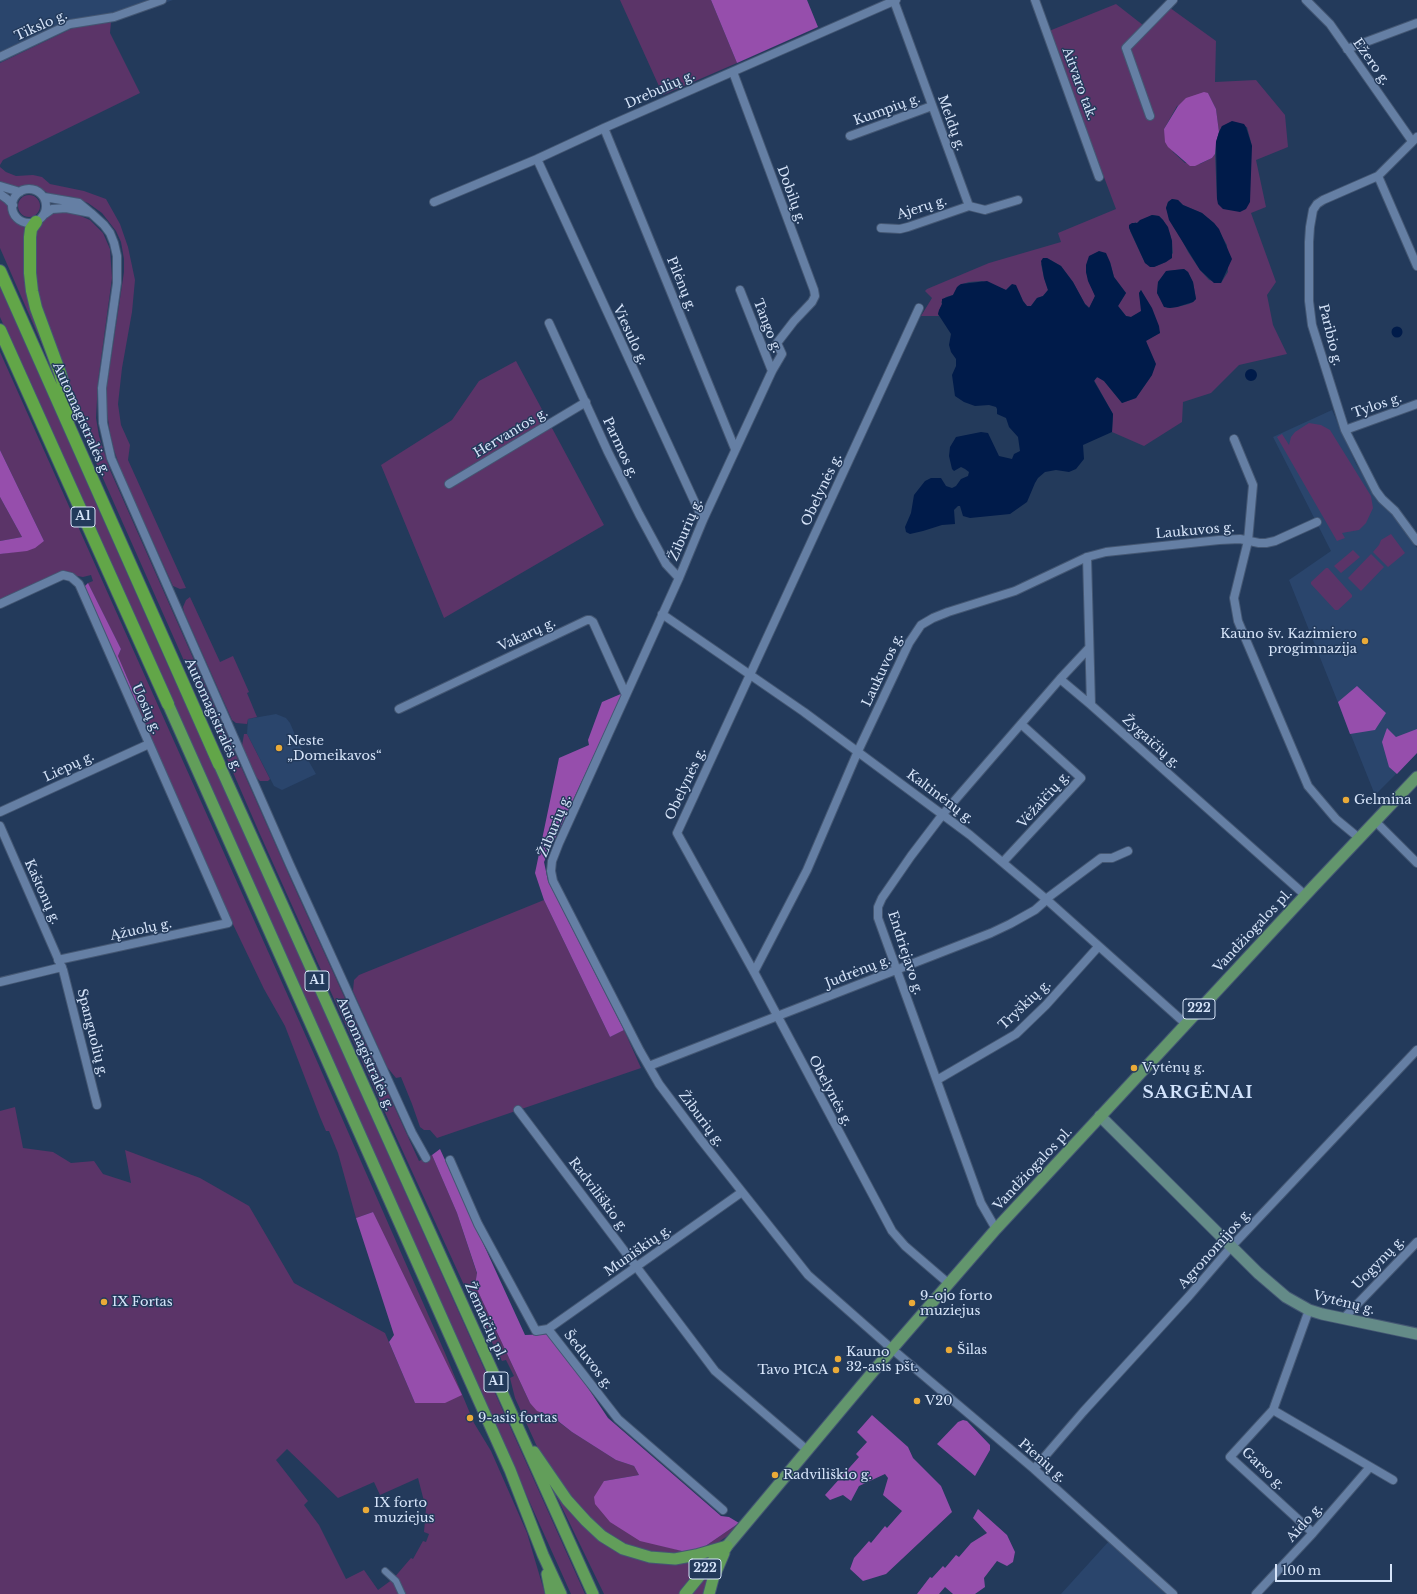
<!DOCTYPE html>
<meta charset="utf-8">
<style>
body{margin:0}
#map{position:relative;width:1417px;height:1594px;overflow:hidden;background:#233a5b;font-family:"Libre Baskerville",serif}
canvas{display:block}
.scale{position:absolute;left:1275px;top:1564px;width:117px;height:18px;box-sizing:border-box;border:2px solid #d6e4f9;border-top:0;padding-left:5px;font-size:12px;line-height:14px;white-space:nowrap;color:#d6e4f9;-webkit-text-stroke:3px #233a5b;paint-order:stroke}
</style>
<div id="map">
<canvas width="1417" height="1594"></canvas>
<div class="scale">100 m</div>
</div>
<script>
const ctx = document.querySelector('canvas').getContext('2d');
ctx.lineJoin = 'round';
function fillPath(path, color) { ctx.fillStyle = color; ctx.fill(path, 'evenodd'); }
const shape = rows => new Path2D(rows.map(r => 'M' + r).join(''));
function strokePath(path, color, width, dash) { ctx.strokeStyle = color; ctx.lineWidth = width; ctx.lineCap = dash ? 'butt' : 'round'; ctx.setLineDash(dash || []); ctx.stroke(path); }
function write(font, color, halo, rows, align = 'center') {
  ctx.font = font + ' "Libre Baskerville",serif'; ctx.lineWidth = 3; ctx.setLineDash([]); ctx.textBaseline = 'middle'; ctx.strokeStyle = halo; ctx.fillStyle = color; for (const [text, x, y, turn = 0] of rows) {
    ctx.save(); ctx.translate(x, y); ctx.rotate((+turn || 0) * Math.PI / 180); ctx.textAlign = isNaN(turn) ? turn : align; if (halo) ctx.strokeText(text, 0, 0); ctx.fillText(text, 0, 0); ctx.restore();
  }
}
const built = shape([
 [0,0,173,0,111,22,75,27,0,63],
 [1332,410,1356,464,1378,499,1396,519,1417,548,1417,753,1375,795,1289,580,1331,551,1273,437],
 [276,714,286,718,290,723,299,744,316,774,282,790,274,786,247,734,248,719],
 [1109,1541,1167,1594,1061,1594]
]);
const green = shape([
 [620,0,711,0,737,63,663,95],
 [1116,4,1148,29,1166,5,1216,41,1215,82,1256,80,1285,115,1288,147,1256,160,1266,207,1251,213,1276,282,1267,295,1273,325,1287,354,1239,365,1211,393,1183,402,1182,422,1144,446,1112,432,1113,414,1094,380,1098,377,1104,381,1122,403,1136,398,1152,375,1146,340,1160,333,1141,290,1139,293,1142,311,1131,317,1126,316,1118,306,1126,293,1114,277,1110,262,1086,272,1095,296,1090,308,1085,304,1073,282,1061,266,1047,258,1041,264,1044,278,1048,290,1043,296,1037,298,1031,306,1027,306,1023,301,1019,292,1011,285,1006,290,982,281,969,282,959,285,953,295,946,297,941,302,942,304,938,314,939,316,921,316,932,298,925,291,927,289,989,263,1061,242,1058,233,1116,209,1049,31],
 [1208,93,1216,109,1219,132,1222,126,1247,127,1252,146,1217,199,1215,154,1212,158,1200,164,1185,163,1173,152,1164,129,1177,106],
 [1172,199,1178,200,1183,205,1202,213,1214,223,1223,238,1227,245,1228,272,1221,283,1209,280,1200,270,1188,252,1166,208,1168,202],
 [1152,215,1159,216,1163,220,1170,234,1172,241,1173,253,1166,262,1154,267,1145,263,1130,231,1135,222,1137,223],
 [1184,269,1188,272,1193,282,1196,299,1193,302,1189,304,1177,307,1167,308,1157,293,1158,282,1167,271],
 [111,22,110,33,140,93,3,160,0,165,0,63,75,27],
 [0,167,6,172,16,176,33,175,42,177,50,184,84,191,106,199,120,224,128,247,135,280,132,312,122,368,118,404,121,425,130,445,128,460,186,588,180,589,173,586,122,473,114,450,110,433,107,412,107,385,124,272,124,259,121,242,116,231,102,213,88,203,73,197,49,194,39,187,31,186,15,187,6,185,0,181],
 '18 206a11 11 0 1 1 22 0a11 11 0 1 1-22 0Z',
 [0,198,6,203,14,220,18,224,27,227,26,257,56,376,0,248],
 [53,212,71,212,90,220,103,233,110,249,112,278,98,381,96,418,99,436,110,470,292,882,419,1161,432,1155,457,1213,477,1274,475,1285,530,1403,548,1414,572,1432,616,1460,634,1466,639,1475,604,1481,664,1546,686,1552,704,1547,739,1523,727,1536,712,1547,670,1555,634,1550,607,1536,574,1503,539,1451,515,1398,510,1378,514,1376,506,1360,502,1361,480,1320,383,1108,259,832,205,708,78,422,37,301,33,237,41,222],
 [0,287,172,675,189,710,585,1594,571,1594,446,1316,0,317],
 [0,352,313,1052,445,1353,474,1423,491,1451,527,1533,545,1594,0,1594,0,1111,15,1107,23,1148,53,1152,71,1163,94,1161,103,1174,131,1183,125,1150,200,1178,249,1206,294,1283,385,1333,415,1403,373,1212,356,1218,338,1153,329,1131,326,1131,320,1117,285,1026,264,989,194,843,135,705,138,703,118,656,121,649,88,583,93,581,91,575,83,577,60,573,0,600,0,554,13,552,44,541,0,450],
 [287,1449,338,1498,374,1482,380,1495,418,1478,426,1509,424,1532,429,1534,426,1542,423,1541,413,1559,411,1558,393,1579,378,1590,364,1570,346,1579,319,1525,304,1505,308,1501,276,1460],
 [516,361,604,525,444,618,381,465,452,420,479,381],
 [1309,423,1321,425,1330,430,1371,496,1373,508,1366,523,1359,530,1342,533,1345,538,1337,541,1277,437,1282,434,1289,445,1291,437,1295,432],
 [0,497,22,537,0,541],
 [1391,534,1405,553,1388,567,1373,552,1379,545,1381,540],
 [1353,550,1360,557,1341,573,1334,566],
 [1371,554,1384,567,1361,591,1348,578],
 [1326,568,1328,568,1352,595,1352,597,1338,610,1335,610,1311,584,1311,582],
 [190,597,220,662,233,656,249,692,247,693,257,717,248,719,247,724,236,723,232,720,184,612,183,607,186,600],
 [244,734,247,734,270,779,268,781,260,781,256,777,242,746],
 [544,900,610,1037,624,1030,641,1068,437,1138,430,1130,424,1130,420,1127,412,1104,401,1077,396,1078,387,1067,353,991,354,980,359,975],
 [560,1495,629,1556,709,1556,682,1594,604,1594,557,1497],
 [712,1566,705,1594,690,1594]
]);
const forest = shape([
 [711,0,807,0,818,27,737,63],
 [1204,92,1208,93,1216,109,1219,132,1216,142,1215,154,1212,158,1195,166,1190,166,1168,147,1165,142,1164,129,1178,106,1186,98],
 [0,450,44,541,35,548,27,551,0,554,0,541,22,537,0,497],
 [88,583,121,649,118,656,138,703,135,705,84,587],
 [1357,686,1386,713,1375,730,1350,734,1338,702],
 [623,693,544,862,548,881,624,1030,610,1037,544,900,535,873,559,758,589,745,588,740,602,702],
 [1387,728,1396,737,1417,729,1417,753,1397,774,1389,767,1382,742],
 [440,1149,525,1335,552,1334,608,1418,721,1516,729,1517,739,1523,704,1547,686,1552,640,1541,610,1522,595,1504,594,1497,604,1481,639,1475,634,1466,616,1460,572,1432,549,1414,545,1414,537,1411,530,1403,475,1285,477,1273,457,1213,432,1155],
 [373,1212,462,1395,445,1403,415,1403,389,1342,394,1335,356,1218],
 [872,1415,908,1447,913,1458,941,1486,952,1512,886,1574,863,1581,850,1569,854,1558,869,1541,871,1543,885,1526,887,1528,902,1511,883,1495,888,1478,885,1474,859,1486,851,1501,843,1495,830,1500,825,1495,859,1457,856,1454,867,1442,857,1432],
 [963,1420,967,1421,990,1445,990,1450,975,1476,937,1444,958,1422],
 [978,1509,1007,1535,1015,1552,1013,1562,1007,1566,997,1561,984,1578,985,1587,975,1594,953,1594,945,1587,939,1594,917,1594,930,1577,932,1578,943,1566,945,1568,956,1555,959,1557,971,1543,987,1533,973,1518]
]);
const water = shape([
 [1232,121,1244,124,1246,127,1252,146,1250,202,1246,209,1240,212,1223,209,1218,204,1217,199,1216,142,1219,132,1222,126],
 [1172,199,1178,200,1183,205,1202,213,1214,223,1219,229,1232,259,1221,283,1214,283,1200,270,1169,220,1166,208,1168,202],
 [1152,215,1159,216,1163,220,1168,227,1172,241,1172,258,1166,262,1154,267,1150,267,1145,263,1129,228,1129,225,1132,223,1137,223,1140,220],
 [1099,251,1106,253,1110,262,1114,277,1126,293,1118,306,1126,316,1131,317,1141,311,1139,293,1141,290,1152,308,1159,326,1160,333,1146,341,1156,364,1152,375,1136,398,1122,403,1104,381,1097,377,1094,381,1113,414,1112,432,1083,445,1084,459,1076,469,1069,472,1056,470,1045,472,1038,478,1035,483,1027,502,1010,514,970,518,963,516,960,506,958,506,954,510,955,524,942,525,923,531,910,534,906,532,905,527,911,513,914,495,925,481,931,478,941,478,946,486,952,488,956,486,961,479,968,476,969,472,965,469,961,467,954,471,952,469,949,456,950,447,956,437,981,432,988,433,999,456,1012,459,1014,454,1020,451,1018,437,1009,427,1006,418,997,414,997,409,996,407,989,405,975,406,964,402,955,396,952,375,956,366,956,359,951,352,949,345,951,334,938,314,939,310,942,304,942,299,953,295,957,287,961,284,987,281,1006,290,1012,284,1016,285,1023,301,1027,306,1031,306,1037,298,1043,296,1048,290,1044,278,1041,261,1043,258,1047,258,1061,266,1073,282,1085,304,1089,308,1095,296,1088,281,1086,272,1086,265,1089,256],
 [1184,269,1188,272,1193,282,1196,299,1193,302,1177,307,1170,308,1164,307,1157,293,1158,282,1166,271],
 '1391.5 332a5.5 5.5 0 1 1 11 0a5.5 5.5 0 1 1-11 0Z',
 '1245 375a6 6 0 1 1 12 0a6 6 0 1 1-12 0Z'
]);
const pedestrian = shape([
 [385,1571,396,1581,402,1594]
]);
const minor = shape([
 [1035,0,1099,177],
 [1306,0,1330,24,1412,141],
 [894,1,969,206,985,210,1018,200],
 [1347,49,1417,23],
 [0,57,70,24,114,17,162,0],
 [733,72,814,290,815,296,812,302,794,321,777,343,782,354,772,371,703,520,679,578,559,843,552,861,551,871,553,881,640,1051,659,1084,701,1140,808,1275,892,1349,1034,1469,1173,1594],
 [1150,116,1126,48,1173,0],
 [604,128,735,449],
 [850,136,932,106],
 [1417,137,1378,176,1323,200,1317,204,1313,210,1310,227,1309,242,1309,301,1312,325,1345,430,1376,491,1382,499,1395,511,1417,541],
 [537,159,703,520],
 [1378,176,1417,266],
 [0,186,20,192],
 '12 206a17 17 0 1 1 34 0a17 17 0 1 1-34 0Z',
 [0,194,7,199,13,205],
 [44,197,79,203,91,213,66,208,52,209,45,214],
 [434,202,537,159,604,128,896,0],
 [91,213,104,225,110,233,114,243,117,256,117,283,102,388,103,423,111,458,290,865,412,1133,426,1158],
 [881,228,900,229,908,227,969,206],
 [740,290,772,371],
 [919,308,677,833,754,972,892,1231,905,1246,948,1283],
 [549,323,608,452,639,514,666,564,679,578],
 [1345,430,1417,404],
 [1234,439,1253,485,1248,541,1234,598,1238,621,1308,786,1336,819,1359,838],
 [449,484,586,402],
 [1087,557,1091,705,1305,895],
 [0,604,63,575,71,577,79,584,228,923,58,960],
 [662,614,804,712,970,835,1046,899,1186,1024],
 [1060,679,1091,705],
 [399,709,587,620,590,620,593,622,626,695],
 [0,812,149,744],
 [1375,821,1417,863],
 [0,826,63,970,97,1105],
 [1003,862,1081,778,1021,724],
 [754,972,807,870,858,751,909,643,921,625,933,618,948,612,1015,591,1087,557,1106,552,1219,540,1240,539,1259,543,1266,543,1275,541,1317,522],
 [0,982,62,967],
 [649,1066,991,933,1010,924,1035,910,1043,903,1046,899,1101,858,1112,858,1128,851],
 [937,1080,1016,1034,1046,1005,1098,947],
 [518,1110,715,1371,807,1450],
 [450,1160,478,1224,536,1331,548,1329,742,1192],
 [996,1229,981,1203,878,918,878,907,882,898,911,856,943,814,1060,679,1089,648],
 [1309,1310,1273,1410,1230,1457,1313,1533],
 [1343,1319,1417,1242],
 [548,1329,618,1419,723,1510],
 [1273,1410,1393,1480],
 [1034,1469,1083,1412,1189,1296,1231,1247,1417,1050],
 [1256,1594,1313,1533,1370,1467]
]);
const secondary = shape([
 [1100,1116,1258,1273,1286,1297,1309,1310,1322,1314,1417,1334]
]);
const primary = shape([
 [727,1546,892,1349,996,1229,1313,887,1417,777]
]);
const trunk = shape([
 [168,704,475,1392,510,1470,543,1555,561,1594],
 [219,764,593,1594],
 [534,1452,567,1500,586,1521,602,1536,623,1549,650,1557,675,1559,696,1555,727,1546],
 [547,1574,551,1594],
 [685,1594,707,1567,726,1548],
 [709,1594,713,1579,724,1553]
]);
const motorway = shape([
 [36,222,31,229,30,237,30,273,32,291,36,308,60,373,72,416],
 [0,271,219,764],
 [0,330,168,704]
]);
const markers = [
 [1365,641,4,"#eaaa38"],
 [279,748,4,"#eaaa38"],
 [1346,800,4,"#eaaa38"],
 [1134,1068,4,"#eaaa38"],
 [104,1302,4,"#eaaa38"],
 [912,1303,4,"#eaaa38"],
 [949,1350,4,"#eaaa38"],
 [838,1359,4,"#eaaa38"],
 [836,1370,4,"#eaaa38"],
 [917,1401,4,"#eaaa38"],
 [470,1418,4,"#eaaa38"],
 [775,1475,4,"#eaaa38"],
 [366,1510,4,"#eaaa38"]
];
const shields = [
 [83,517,24],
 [317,981,24],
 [1199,1009,32],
 [496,1382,24],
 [705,1569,32]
];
const shieldNames = [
 ["A1",83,517],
 ["A1",317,981],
 ["222",1199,1009],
 ["A1",496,1382],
 ["222",705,1569]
];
const streetNames = [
 ["Tikslo g.",41,26,-24],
 ["Ežero g.",1371,62,55],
 ["Aitvaro tak.",1079,84,70],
 ["Drebulių g.",660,90,-24],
 ["Kumpių g.",887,110,-20],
 ["Meldų g.",951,123,70],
 ["Dobilų g.",791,195,70],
 ["Ajerų g.",922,208,-17],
 ["Pilėnų g.",681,284,68],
 ["Tango g.",767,326,69],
 ["Viesulo g.",630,335,65],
 ["Paribio g.",1330,335,76],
 ["Tylos g.",1377,406,-19],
 ["Automagistralės g.",81,419,66],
 ["Hervantos g.",511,433,-31],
 ["Parmos g.",620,448,65],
 ["Obelynės g.",822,490,-65],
 ["Žiburių g.",686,530,-67],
 ["Laukuvos g.",1195,531,-5],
 ["Vakarų g.",527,635,-25],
 ["Laukuvos g.",883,670,-65],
 ["Uosių g.",146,709,66],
 ["Automagistralės g.",213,715,66],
 ["Žygaičių g.",1151,742,42],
 ["Liepų g.",69,767,-25],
 ["Obelynės g.",686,784,-65],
 ["Kaltinėnų g.",940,797,37],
 ["Vėžaičių g.",1044,800,-48],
 ["Žiburių g.",555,826,-68],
 ["Kaštonų g.",42,892,66],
 ["Ąžuolų g.",141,930,-12],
 ["Vandžiogalos pl.",1253,931,-47],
 ["Endriejavo g.",905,953,72],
 ["Judrėnų g.",858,972,-21],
 ["Tryškių g.",1025,1005,-43],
 ["Spanguolių g.",92,1033,76],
 ["Automagistralės g.",365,1054,66],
 ["Obelynės g.",830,1091,62],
 ["Žiburių g.",701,1119,53],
 ["Vandžiogalos pl.",1033,1169,-47],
 ["Radviliškio g.",598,1195,53],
 ["Agronomijos g.",1215,1249,-48],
 ["Muniškių g.",638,1251,-35],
 ["Uogynų g.",1379,1263,-46],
 ["Vytėnų g.",1344,1303,14],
 ["Žemaičių pl.",485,1321,66],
 ["Šeduvos g.",588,1360,52],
 ["Pienių g.",1042,1461,41],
 ["Garso g.",1263,1469,44],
 ["Aido g.",1305,1523,-48]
];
const poiNames = [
 ["Kauno šv. Kazimiero",1357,634,"right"],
 ["progimnazija",1357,649,"right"],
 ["Neste",287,741],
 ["„Domeikavos“",287,756],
 ["Gelmina",1354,800],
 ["Vytėnų g.",1142,1068],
 ["9-ojo forto",920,1296],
 ["muziejus",920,1311],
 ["IX Fortas",112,1302],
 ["Šilas",957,1350],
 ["Kauno",846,1352],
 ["32-asis pšt.",846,1367],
 ["Tavo PICA",828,1370,"right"],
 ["V20",925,1401],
 ["9-asis fortas",478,1418],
 ["Radviliškio g.",783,1475],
 ["IX forto",374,1503],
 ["muziejus",374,1518]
];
const districtNames = [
 ["SARGĖNAI",1198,1093]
];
fillPath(built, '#2a456c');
fillPath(green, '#5b3468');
fillPath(forest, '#964eac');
fillPath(water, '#001b4a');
strokePath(pedestrian, '#445773', 8);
strokePath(minor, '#445773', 10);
strokePath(secondary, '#445773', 13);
strokePath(primary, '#445773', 13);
strokePath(trunk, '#445773', 13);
strokePath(motorway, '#445773', 14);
strokePath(pedestrian, '#657fa4', 6);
strokePath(minor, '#657fa4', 8);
strokePath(secondary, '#648b88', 11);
strokePath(primary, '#63966d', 11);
strokePath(trunk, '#629e5a', 11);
strokePath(motorway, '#62a648', 12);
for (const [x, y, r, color] of markers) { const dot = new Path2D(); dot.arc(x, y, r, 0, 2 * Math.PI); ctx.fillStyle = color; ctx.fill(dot); strokePath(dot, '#233a5b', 1.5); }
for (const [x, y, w] of shields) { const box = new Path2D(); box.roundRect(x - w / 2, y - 10, w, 20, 3); ctx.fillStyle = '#233a5b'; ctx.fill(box); strokePath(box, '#d6e4f9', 1); }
write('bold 12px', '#d6e4f9', null, shieldNames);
write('13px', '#d6e4f9', '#233a5b', streetNames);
write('13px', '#d6e4f9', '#233a5b', poiNames, 'left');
ctx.letterSpacing = '1px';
write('bold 17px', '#d2e3fc', '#233a5b', districtNames);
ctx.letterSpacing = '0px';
</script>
